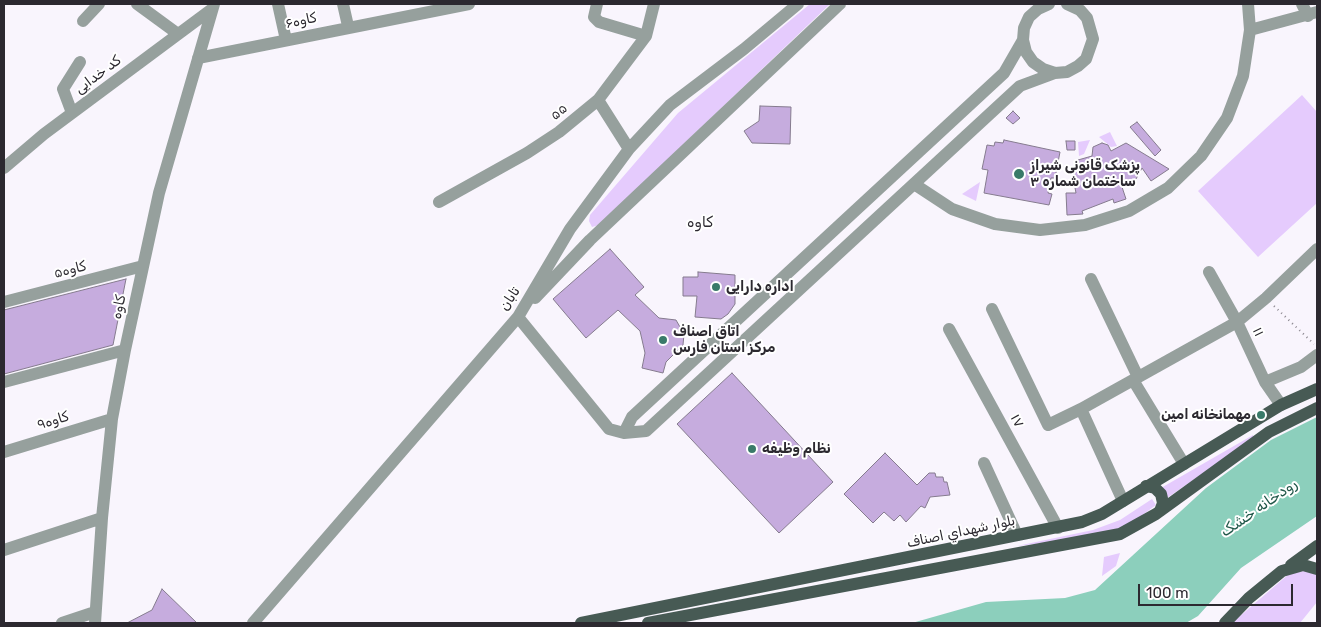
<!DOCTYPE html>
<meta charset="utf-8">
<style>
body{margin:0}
#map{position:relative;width:1321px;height:627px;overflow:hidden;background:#f9f5fd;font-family:Rubik,sans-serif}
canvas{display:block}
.frame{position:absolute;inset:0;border:5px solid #2c2930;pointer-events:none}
.scale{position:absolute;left:1138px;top:584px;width:155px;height:22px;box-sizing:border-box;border:2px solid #2c2930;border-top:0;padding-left:6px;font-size:15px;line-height:18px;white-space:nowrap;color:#2c2930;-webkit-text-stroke:4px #fff;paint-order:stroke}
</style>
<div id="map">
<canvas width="1321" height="627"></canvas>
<div class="frame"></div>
<div class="scale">100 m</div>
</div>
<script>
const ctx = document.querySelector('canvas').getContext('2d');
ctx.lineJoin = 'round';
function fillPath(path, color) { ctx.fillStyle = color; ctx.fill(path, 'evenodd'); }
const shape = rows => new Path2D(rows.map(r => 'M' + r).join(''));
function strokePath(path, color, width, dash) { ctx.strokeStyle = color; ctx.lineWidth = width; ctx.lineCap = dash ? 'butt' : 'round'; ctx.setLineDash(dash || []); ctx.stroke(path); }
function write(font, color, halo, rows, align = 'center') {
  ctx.font = font + ' Rubik,Vazirmatn,sans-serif'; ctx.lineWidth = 4; ctx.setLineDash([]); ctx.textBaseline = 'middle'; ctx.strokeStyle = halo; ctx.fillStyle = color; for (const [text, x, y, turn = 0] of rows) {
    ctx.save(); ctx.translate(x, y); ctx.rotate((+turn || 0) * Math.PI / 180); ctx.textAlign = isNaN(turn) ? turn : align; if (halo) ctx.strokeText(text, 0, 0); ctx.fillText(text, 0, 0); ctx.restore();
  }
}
const green = shape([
 [810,4,830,4,599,225,592,227,589,221,590,215,678,113],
 [1302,95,1317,112,1317,203,1258,257,1198,191],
 [1110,132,1117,146,1111,147,1099,137],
 [1090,140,1084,154,1079,156,1078,142],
 [980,182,976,201,962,194],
 [1253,435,1254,438,1167,498,1161,488],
 [1152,499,1156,505,1125,528,1080,539,1017,546,1093,530,1120,520],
 [1120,553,1116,566,1102,576,1104,557],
 [1310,570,1317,575,1317,602,1300,623,1232,623,1290,573]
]);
const water = shape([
 [1317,417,1317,516,1241,568,1198,616,1186,623,912,623,986,602,1065,598,1095,590,1206,488,1271,440]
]);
const building = shape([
 [760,106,791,107,790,144,752,143,744,131,759,121,760,106],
 [1013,111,1020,118,1013,124,1006,118,1013,111],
 [1137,122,1161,150,1155,156,1130,127,1137,122],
 [1004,140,1060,152,1055,178,1051,178,1048,193,1052,194,1049,205,984,193,988,170,982,169,987,145,994,146,995,142,1003,143,1004,140],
 [1066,141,1075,141,1075,150,1067,150,1066,141],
 [1102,143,1108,145,1111,151,1126,143,1169,169,1151,181,1142,168,1136,179,1121,184,1126,199,1114,203,1113,199,1082,211,1083,214,1067,215,1066,193,1076,193,1072,172,1078,160,1092,156,1093,147,1102,143],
 [610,249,644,287,635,295,659,318,676,320,684,334,683,345,666,362,663,373,642,368,645,353,640,331,618,310,586,338,553,299,610,249],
 [698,272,735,275,735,304,728,314,721,319,695,317,697,296,683,296,683,277,698,277,698,272],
 [126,279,113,345,4,374,4,310,126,279],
 [732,373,833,482,779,533,677,424,732,373],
 [885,453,917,485,929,473,935,473,936,477,943,477,944,482,947,482,950,495,930,497,925,508,921,506,906,522,900,515,894,521,884,512,873,523,844,494,885,453],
 [162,589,197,623,127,623,152,610,162,589]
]);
const path = shape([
 [1274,306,1314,344]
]);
const minor = shape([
 [137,4,178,34],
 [278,4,286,40],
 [343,4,348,26],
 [597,4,594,17,599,22,646,36],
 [1049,4,1038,9,1029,17,1024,28,1023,40,1026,52,1033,62,1043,69,1055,73,1067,72,1078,66,1086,59,1093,39,1087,18,1080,10,1067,4],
 [1302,4,1308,16],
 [83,21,99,4],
 [1250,30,1317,12],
 [198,58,469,4],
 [598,100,629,149],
 [72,113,63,89,80,62],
 [4,168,44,134,212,9],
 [914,184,952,209,995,224,1040,230,1085,225,1129,211,1168,188,1201,156,1227,118,1243,76,1250,30,1248,4],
 [439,202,527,153,559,132,598,100,646,36,654,4],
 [1209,272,1237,322,1265,382,1281,405],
 [1091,279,1138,377],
 [535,298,590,240,840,4],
 [4,302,143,266],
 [992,309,1048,425,1081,409,1237,322,1266,298,1317,249],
 [518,317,609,429,624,433,646,431,1020,86,1055,73],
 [949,329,1058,528],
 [1133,380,1184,464],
 [4,382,125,350],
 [1265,382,1301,367,1317,355],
 [1081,409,1123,501],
 [624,433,632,417,1004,73,1023,40],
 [4,452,112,419],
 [984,463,1017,535],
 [4,550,102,518],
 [62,623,95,612],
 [95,623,102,518,112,419,125,350,159,193,214,4],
 [253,623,518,317,570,229,629,149,670,105,744,49,798,4]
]);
const major = shape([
 [1146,486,1155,488,1161,494,1163,503,1160,511],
 [1291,565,1317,546],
 [581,623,1082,522,1102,514,1281,405,1317,389],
 [648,623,1120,534,1156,514,1269,432,1317,408],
 [1225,623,1249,598,1282,571,1303,565,1317,569]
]);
const markers = [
 [1019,174,6,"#397a69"],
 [716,287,5,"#397a69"],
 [663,340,5,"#397a69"],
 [1261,415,5,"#397a69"],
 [752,449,5,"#397a69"]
];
const streetNames = [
 ["کاوه۶",301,21,-12],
 ["کد خدایی",98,75,-37],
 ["۵۵",559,112,-39],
 ["کاوه۵",70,270,-14],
 ["تابان",510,299,-57],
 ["کاوه",119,307,-78],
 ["۱۱",1258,332,64],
 ["کاوه۹",53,421,-17],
 ["۱۷",1017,421,61],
 ["بلوار شهداي اصناف",961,532,-12]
];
const poiNames = [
 ["پزشک قانونی شیراز",1030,166],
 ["ساختمان شماره ٣",1030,182],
 ["اداره دارایی",726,287],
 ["اتاق اصناف",673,332],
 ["مرکز استان فارس",673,348],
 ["مهمانخانه امین",1251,415,"right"],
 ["نظام وظیفه",762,449]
];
const neighbourhoodNames = [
 ["کاوه",700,223]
];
const waterNames = [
 ["رودخانه خشک",1259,508,-35]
];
fillPath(green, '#e5cbfd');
fillPath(water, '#8ccfbc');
fillPath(building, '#c6acde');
strokePath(building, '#857b8e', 1);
strokePath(path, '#8b878f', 2, [1, 4]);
strokePath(minor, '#96a09d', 12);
strokePath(major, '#475a54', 12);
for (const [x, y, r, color] of markers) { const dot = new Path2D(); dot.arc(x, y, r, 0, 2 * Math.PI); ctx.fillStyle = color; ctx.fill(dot); strokePath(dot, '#fff', 2); }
write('14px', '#2c2930', '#fff', streetNames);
write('bold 14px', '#2c2930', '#fff', poiNames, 'left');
write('15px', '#2c2930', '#fff', neighbourhoodNames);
write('italic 15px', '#21584a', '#fff', waterNames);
</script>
